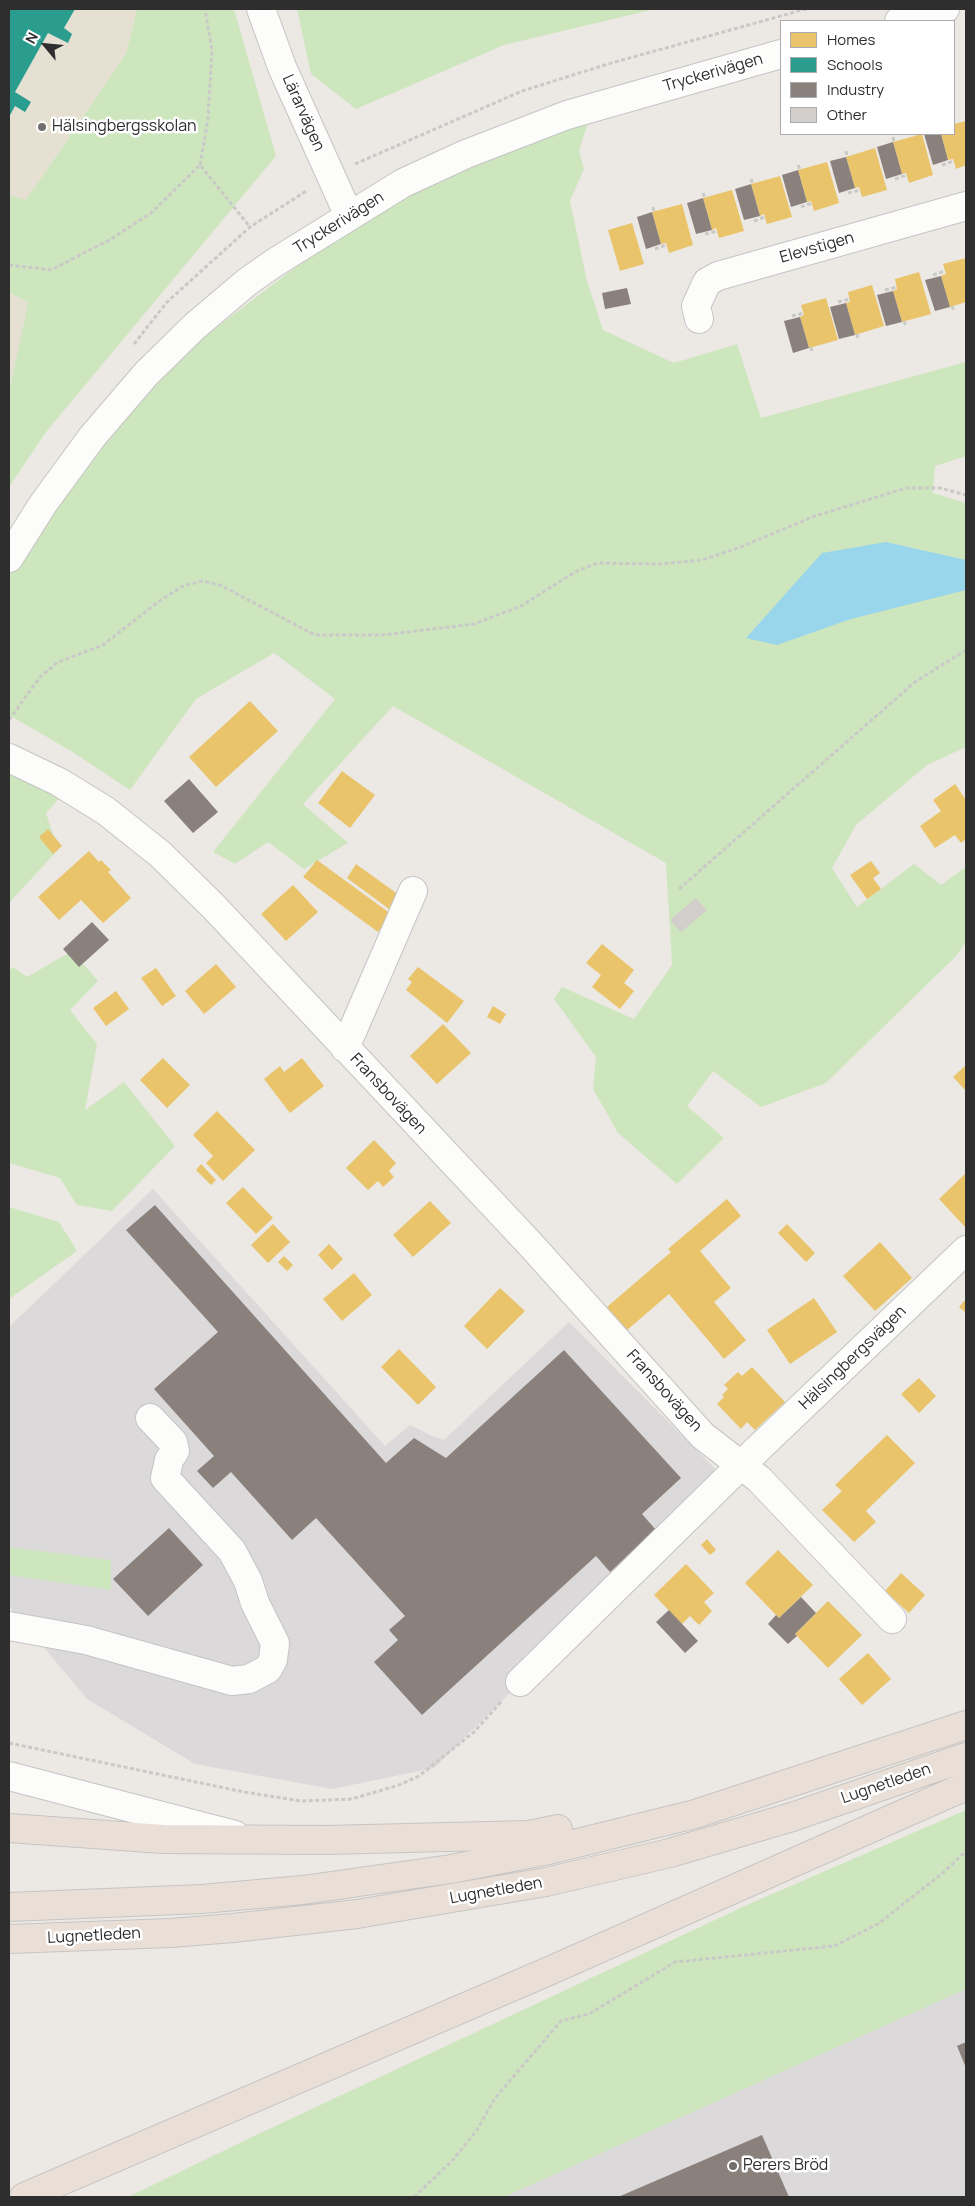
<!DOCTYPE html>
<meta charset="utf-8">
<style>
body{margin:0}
#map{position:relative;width:975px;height:2206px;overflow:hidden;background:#ece8e4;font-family:Manrope,sans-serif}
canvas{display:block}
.frame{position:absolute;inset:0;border:10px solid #2e2e2e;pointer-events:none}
.legend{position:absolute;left:780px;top:20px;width:175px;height:115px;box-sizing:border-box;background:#fff;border:1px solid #ababab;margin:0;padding:6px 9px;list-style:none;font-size:15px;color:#2e2e2e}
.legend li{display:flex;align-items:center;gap:10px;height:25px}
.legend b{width:25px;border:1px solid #ababab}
.north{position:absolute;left:20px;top:20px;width:50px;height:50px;-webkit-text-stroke:4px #fff;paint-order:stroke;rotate:298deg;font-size:14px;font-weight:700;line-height:20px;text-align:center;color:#2e2e2e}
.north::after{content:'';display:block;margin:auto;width:18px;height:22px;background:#2e2e2e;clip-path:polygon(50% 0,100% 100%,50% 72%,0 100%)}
</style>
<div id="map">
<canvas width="975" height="2206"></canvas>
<div class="frame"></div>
<ul class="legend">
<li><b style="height:14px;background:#e9c46a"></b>Homes</li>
<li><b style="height:14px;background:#2a9d8f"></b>Schools</li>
<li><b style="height:14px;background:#8a817c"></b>Industry</li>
<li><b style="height:14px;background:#d1cecb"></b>Other</li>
</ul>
<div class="north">N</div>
</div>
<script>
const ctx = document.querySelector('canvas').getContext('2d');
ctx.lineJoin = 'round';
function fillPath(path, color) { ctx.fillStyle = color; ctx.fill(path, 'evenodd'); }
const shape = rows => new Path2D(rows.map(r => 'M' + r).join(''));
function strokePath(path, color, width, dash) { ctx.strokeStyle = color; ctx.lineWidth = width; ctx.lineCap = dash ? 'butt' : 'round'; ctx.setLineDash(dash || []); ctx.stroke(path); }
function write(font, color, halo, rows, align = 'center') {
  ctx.font = font + ' Manrope,sans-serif'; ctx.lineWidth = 5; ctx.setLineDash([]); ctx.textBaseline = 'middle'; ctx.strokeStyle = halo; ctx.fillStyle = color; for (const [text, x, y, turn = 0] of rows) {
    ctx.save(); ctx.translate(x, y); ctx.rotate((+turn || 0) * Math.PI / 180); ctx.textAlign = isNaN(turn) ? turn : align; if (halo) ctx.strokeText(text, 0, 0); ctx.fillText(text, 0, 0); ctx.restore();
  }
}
const industrial = shape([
 [153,1189,385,1446,410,1425,430,1435,444,1440,569,1322,725,1479,434,1768,332,1789,195,1764,87,1699,9,1606,9,1327],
 [966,1989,966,2197,502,2197]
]);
const education = shape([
 [9,9,137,9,126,54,9,225],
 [9,292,28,303,9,392]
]);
const green = shape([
 [137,9,234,9,276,156,46,432,9,487,9,392,28,303,9,292,9,195,26,200,126,54],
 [297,9,655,9,504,45,356,109,311,74],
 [590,117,579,150,584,169,570,201,587,281,603,330,674,363,737,344,761,418,966,362,966,456,935,466,933,493,966,503,966,747,927,765,856,825,832,868,857,907,914,864,941,885,966,867,966,942,955,957,826,1083,761,1107,713,1071,687,1106,724,1138,677,1184,618,1133,593,1089,596,1057,554,999,562,987,634,1019,672,965,666,863,393,706,303,804,348,843,304,869,268,842,235,864,213,852,335,699,274,653,196,699,130,790,71,751,9,715,9,567,87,461,178,357,344,230,431,183],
 [9,765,65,792,46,813,58,850,9,903],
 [72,951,98,981,70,1010,97,1044,85,1110,124,1082,175,1146,112,1211,77,1205,60,1178,9,1163,9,971,13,967,27,977],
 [9,1207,59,1222,77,1251,9,1299],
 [9,1547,111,1560,111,1590,9,1575],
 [966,1810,966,1989,504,2197,128,2197,252,2137,749,1904]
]);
const water = shape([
 [886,542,966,560,966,590,851,619,777,645,746,638,822,553]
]);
const homes = shape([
 [966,121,966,165,956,169,953,159,948,160,941,134,954,134,954,124],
 [922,134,933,175,909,183,906,173,902,174,893,142],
 [875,148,887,190,862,197,859,187,855,188,846,157],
 [827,162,839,203,814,211,811,201,807,202,798,170],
 [780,176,792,217,767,224,764,214,760,216,751,184],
 [732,190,744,231,719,238,716,228,712,230,703,198],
 [682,204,693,245,669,253,666,243,661,244,652,212],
 [632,223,644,264,620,271,608,230],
 [966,258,966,302,950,307,941,276,946,274,943,264],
 [919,272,931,314,902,322,893,291,897,289,895,279],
 [872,285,884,326,855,335,846,303,850,302,848,292],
 [826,298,838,340,809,348,800,317,804,315,801,305],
 [250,701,278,731,216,787,189,757],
 [342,771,375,795,350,828,318,803],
 [955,784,966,800,966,839,961,843,955,835,935,848,920,826,941,811,933,800],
 [48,829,62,846,53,854,39,837],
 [89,851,99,862,101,860,111,870,108,872,131,898,103,923,81,900,59,920,38,897],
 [317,860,391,914,378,932,303,877],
 [871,861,880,873,873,878,881,889,867,899,850,875],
 [356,864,399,895,389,909,347,878],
 [293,885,318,912,286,941,261,914],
 [602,944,634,970,624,983,634,991,620,1009,592,987,601,975,586,963],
 [216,964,236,987,204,1014,185,991],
 [418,967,464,1001,447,1023,406,990,412,982,408,979],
 [156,968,176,996,162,1006,141,978],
 [116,991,129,1009,106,1026,93,1008],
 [493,1006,506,1014,500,1024,487,1017],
 [443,1024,471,1053,437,1084,410,1056],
 [163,1058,190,1085,167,1108,140,1080],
 [302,1058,324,1086,290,1113,264,1079,280,1066,284,1072],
 [966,1065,966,1091,953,1077],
 [217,1111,255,1150,223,1181,206,1163,213,1156,193,1135],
 [374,1140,396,1163,389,1171,394,1177,383,1187,378,1181,368,1190,346,1168],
 [201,1164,216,1180,211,1185,196,1170],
 [966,1173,966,1228,939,1199],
 [243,1187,273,1218,256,1234,226,1203],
 [727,1199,741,1216,700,1251,731,1288,714,1302,746,1340,724,1359,669,1294,627,1330,607,1307,671,1252,668,1249],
 [430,1201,451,1223,413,1257,393,1235],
 [273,1224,290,1242,268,1263,251,1245],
 [787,1224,815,1253,806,1262,778,1233],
 [880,1242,912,1278,875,1311,843,1276],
 [329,1244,343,1259,332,1270,318,1255],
 [284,1256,293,1265,287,1271,278,1262],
 [354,1273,372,1295,342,1321,323,1299],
 [500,1288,525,1311,487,1349,464,1326],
 [814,1298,837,1332,790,1364,767,1330],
 [966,1299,966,1313,959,1307],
 [399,1349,436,1387,418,1405,381,1367],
 [752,1367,785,1402,755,1430,747,1422,741,1429,717,1404,724,1397,722,1395,728,1389,724,1385,738,1372,742,1376],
 [919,1378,936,1396,919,1413,901,1394],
 [887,1435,915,1463,866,1511,876,1522,854,1542,822,1510,842,1491,835,1485],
 [707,1539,716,1550,710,1555,701,1545],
 [778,1550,813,1585,779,1618,745,1583],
 [686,1564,714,1593,704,1602,712,1611,699,1625,690,1616,682,1624,654,1595],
 [901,1573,925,1595,909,1613,885,1591],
 [828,1601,862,1635,828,1668,795,1634],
 [868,1653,891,1679,862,1705,839,1679]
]);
const schools = shape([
 [9,9,75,9,64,28,72,34,68,43,48,33,15,92,31,102,25,112,15,106,9,117]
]);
const industry = shape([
 [924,134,941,134,948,160,933,165],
 [893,142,902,174,886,179,877,147],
 [846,157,855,188,839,193,830,161],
 [798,170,807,202,791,207,782,175],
 [751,184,760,216,744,220,735,189],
 [703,198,712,230,696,234,687,203],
 [652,212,661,244,646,249,637,217],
 [941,276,950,307,935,311,925,280],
 [627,288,631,304,605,309,602,293],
 [893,291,902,322,886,326,877,295],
 [846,303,855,335,839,339,830,307],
 [800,317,809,348,793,353,784,321],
 [189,779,218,812,193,833,164,801],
 [92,922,109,940,79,967,63,949],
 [155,1205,386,1463,414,1438,446,1458,564,1350,681,1478,642,1514,656,1530,610,1572,596,1556,422,1715,374,1662,398,1640,389,1630,405,1616,316,1518,292,1540,231,1472,213,1488,197,1471,214,1456,154,1389,218,1332,126,1230],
 [169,1528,203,1565,148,1616,113,1579],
 [801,1597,816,1613,795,1634,797,1636,788,1644,768,1624,776,1615,779,1618],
 [669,1610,698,1641,685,1653,656,1622],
 [966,2042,966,2068,957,2046],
 [762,2135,789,2197,618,2197]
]);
const building = shape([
 [696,898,707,910,681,932,670,920]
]);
const path = shape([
 [893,137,894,142],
 [846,151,847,156],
 [355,164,522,91,608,64,806,9],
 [200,165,208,119,212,50,205,9],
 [798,165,800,170],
 [942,165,954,161],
 [751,179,753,184],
 [895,179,907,175],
 [703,193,705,198],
 [848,193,860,190],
 [653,207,654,212],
 [801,207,812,203],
 [754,221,765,217],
 [705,234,717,231],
 [655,249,666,245],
 [9,265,51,270,111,239,151,213,200,165,250,227],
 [933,275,945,271],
 [885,290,897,287],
 [838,302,850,299],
 [952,306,954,311],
 [792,316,804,313],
 [904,321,906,326],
 [857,334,858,339],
 [134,344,167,302,250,227,308,190],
 [811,347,812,352],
 [9,720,40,677,58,662,103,645,162,599,183,586,202,581,220,585,315,635,383,635,474,624,521,606,575,572,597,563,659,564,702,560,738,548,815,516,906,488,940,488,966,495],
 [679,889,915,682,966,650],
 [9,1743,244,1792,301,1801,352,1799,399,1785,419,1776,474,1732,501,1702],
 [414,2197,452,2161,477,2130,495,2098,561,2021,589,2014,675,1962,834,1946,878,1924,944,1872,966,1851]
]);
const minor = shape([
 [261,9,282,67,349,216],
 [899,21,945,9],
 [699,319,696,306,707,282,718,276,966,206],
 [9,558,43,504,92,437,146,374,195,326,247,282,274,263,403,183,466,154,567,115,781,54],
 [9,758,59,782,106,811,160,854,214,907,531,1245,703,1436,759,1479,892,1619],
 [345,1048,413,891],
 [9,1626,86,1640,232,1681,249,1679,268,1669,273,1660,275,1643,255,1603,248,1581,232,1551,165,1478,169,1460,175,1451,173,1442,150,1418],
 [520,1682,740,1466,966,1250],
 [9,1776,235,1835]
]);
const highway = shape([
 [9,1828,163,1839,326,1840,529,1835,558,1829],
 [9,1907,202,1899,303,1890,451,1869,549,1850,695,1814,966,1725],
 [9,1939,171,1933,233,1928,357,1914,546,1882,670,1853,792,1817,966,1757],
 [24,2197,549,1971,966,1786]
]);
const markers = [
 [42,127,5,"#706f6e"],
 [733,2166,5,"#706f6e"]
];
const streetNames = [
 ["Tryckerivägen",713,73,-16],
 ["Lärarvägen",303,113,66],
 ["Tryckerivägen",339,223,-32],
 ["Elevstigen",817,248,-16],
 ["Fransbovägen",388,1094,47],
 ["Hälsingbergsvägen",853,1358,-44],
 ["Fransbovägen",664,1391,48],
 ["Lugnetleden",886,1784,-19],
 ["Lugnetleden",496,1891,-10],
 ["Lugnetleden",94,1936,-3]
];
const poiNames = [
 ["Hälsingbergsskolan",52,127],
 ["Perers Bröd",743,2166]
];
fillPath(industrial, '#dcd9db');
fillPath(education, '#e6e0d3');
fillPath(green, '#cee6be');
fillPath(water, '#99d6ec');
fillPath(homes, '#e9c46a');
fillPath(schools, '#2a9d8f');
fillPath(industry, '#8a817c');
fillPath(building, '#d1cecb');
strokePath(minor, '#c5c4c5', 30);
strokePath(highway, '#c6c5c4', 30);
strokePath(path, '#c9c9c8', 3, [4, 2.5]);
strokePath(minor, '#fcfcfb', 28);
strokePath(highway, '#eadfd6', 28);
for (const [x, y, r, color] of markers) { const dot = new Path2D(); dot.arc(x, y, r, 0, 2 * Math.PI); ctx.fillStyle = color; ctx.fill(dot); strokePath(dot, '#fff', 2); }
write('16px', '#2e2e2e', '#fff', streetNames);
write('16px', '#2e2e2e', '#fff', poiNames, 'left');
</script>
